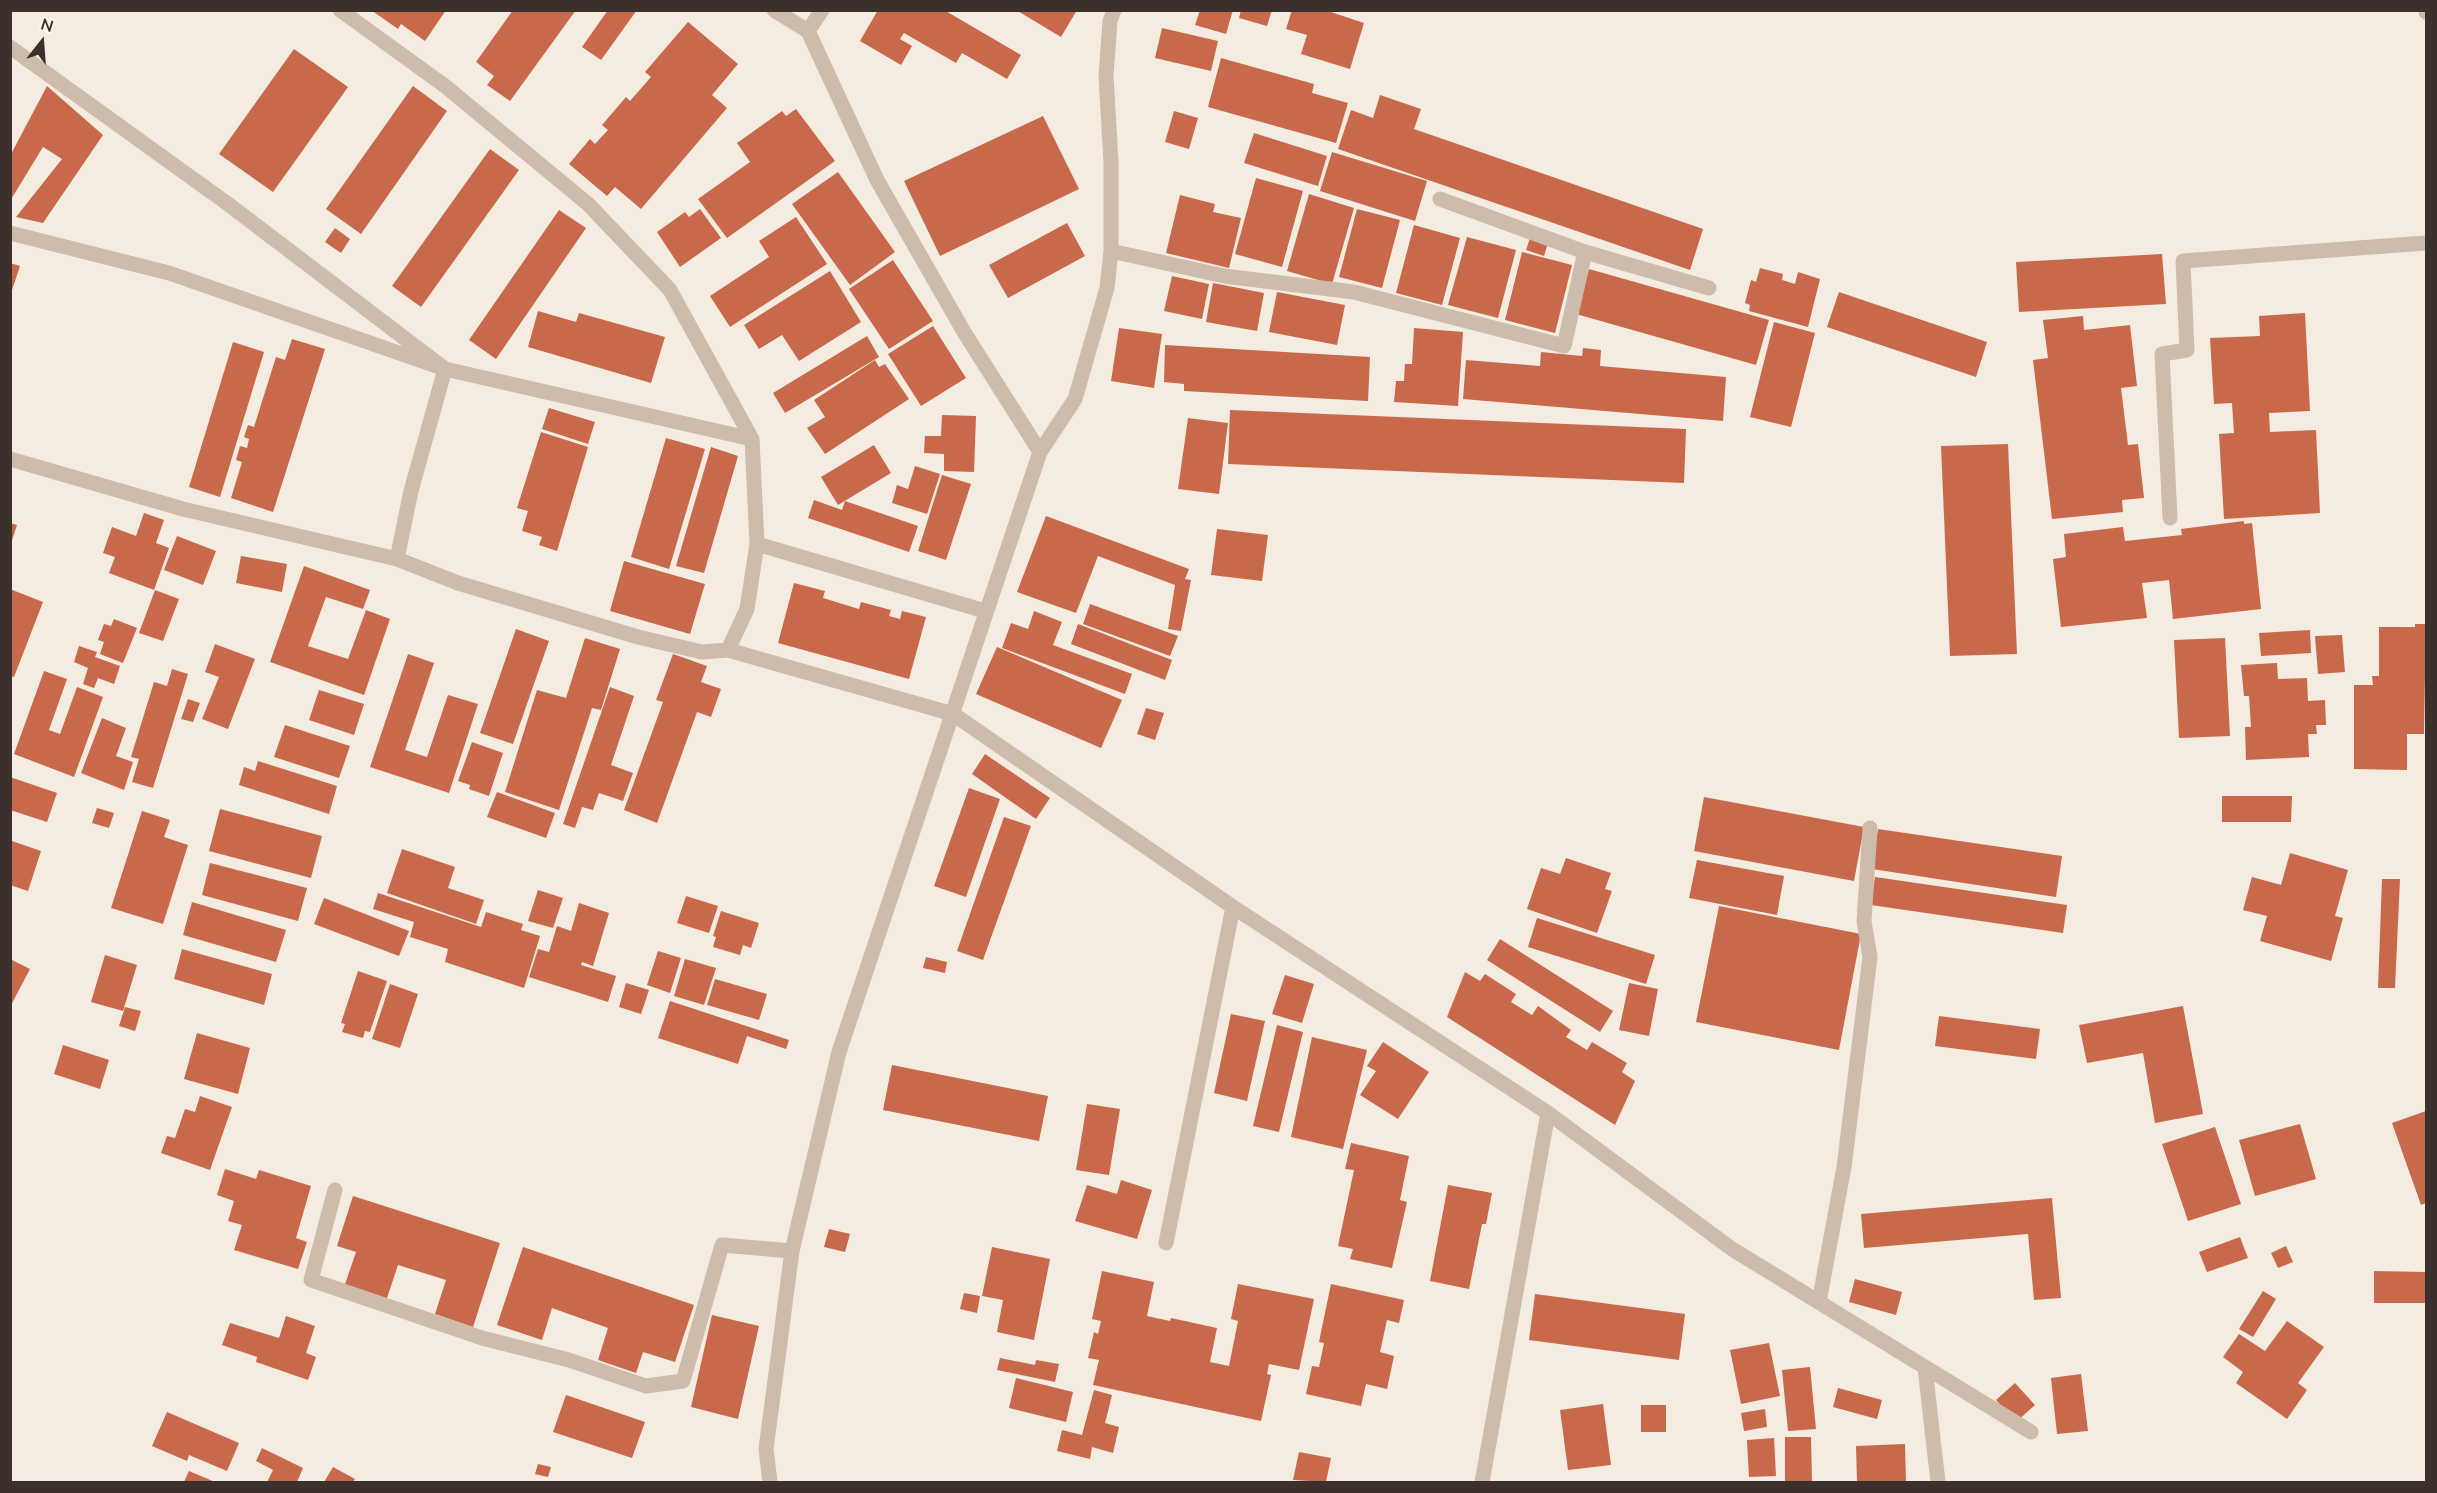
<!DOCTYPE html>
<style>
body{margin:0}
#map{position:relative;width:2437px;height:1493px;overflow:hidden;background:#f4ebe1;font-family:Mulish,sans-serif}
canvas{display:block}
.frame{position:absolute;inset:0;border:12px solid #3b302b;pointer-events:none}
.north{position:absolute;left:12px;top:12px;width:60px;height:60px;-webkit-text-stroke:4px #fbf5ee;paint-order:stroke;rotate:17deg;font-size:16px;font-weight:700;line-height:24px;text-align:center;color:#3b302b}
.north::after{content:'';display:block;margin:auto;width:21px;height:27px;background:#3b302b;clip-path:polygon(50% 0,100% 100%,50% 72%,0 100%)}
</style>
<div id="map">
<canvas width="2437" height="1493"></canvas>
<div class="frame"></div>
<div class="north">N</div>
</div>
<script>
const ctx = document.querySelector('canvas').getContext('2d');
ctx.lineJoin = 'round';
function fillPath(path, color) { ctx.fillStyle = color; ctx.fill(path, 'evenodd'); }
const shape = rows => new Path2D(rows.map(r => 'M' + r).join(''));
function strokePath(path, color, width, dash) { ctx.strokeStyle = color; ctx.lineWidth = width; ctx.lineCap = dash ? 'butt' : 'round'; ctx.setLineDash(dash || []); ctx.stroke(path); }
const building = shape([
 [371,10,446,10,425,41,401,24,398,29],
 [513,10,576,10,510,101,487,85,494,76,476,62],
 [608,10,637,10,601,60,582,47],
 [878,10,944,10,1021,55,1007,79,962,53,956,63,904,33,900,39,912,46,901,65,860,41],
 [1016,10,1077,10,1061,37],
 [1200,10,1233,10,1226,34,1195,25],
 [1241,10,1272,10,1267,26,1239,18],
 [1292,10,1325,10,1364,23,1350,69,1301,54,1307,35,1286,29],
 [688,22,738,64,712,95,727,108,641,209,615,187,607,196,569,164,590,139,595,144,608,130,602,125,626,97,630,101,651,77,645,72],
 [1162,28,1218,41,1211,71,1155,58],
 [294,49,348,87,273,192,219,154],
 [1221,58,1314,84,1312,93,1348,103,1336,143,1208,107],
 [47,86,103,135,43,223,16,217,62,159,43,147,10,201,10,156],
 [413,86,447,111,361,234,326,209],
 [1380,95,1421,109,1414,129,1703,229,1690,270,1338,149,1351,110,1373,118],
 [796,109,835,161,727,238,698,199,750,162,737,143,782,111,786,116],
 [1174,111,1198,118,1189,149,1165,142],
 [1043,116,1079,189,940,256,904,181],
 [1254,133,1327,156,1318,186,1244,163],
 [490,149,519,170,421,307,392,286],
 [1332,152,1427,181,1415,221,1320,191],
 [838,172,895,252,850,285,792,204],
 [1256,178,1303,191,1282,267,1235,254],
 [1309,194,1354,208,1332,284,1287,271],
 [1180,195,1215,204,1213,212,1241,218,1229,268,1166,253],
 [700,209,721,238,680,267,657,232,685,212,689,217],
 [1357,209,1400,220,1382,288,1339,277],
 [559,210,586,228,496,359,469,340],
 [796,217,827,264,730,327,710,296,769,257,759,241],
 [1067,223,1085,256,1008,298,989,265],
 [1414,225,1460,238,1442,305,1396,293],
 [335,228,350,239,341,253,325,242],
 [1467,237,1516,250,1498,318,1448,305],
 [1530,238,1548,243,1544,256,1526,250],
 [1522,252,1572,265,1555,333,1505,320],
 [2162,254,2166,304,2019,312,2016,262],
 [893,260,933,321,889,349,849,289],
 [10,263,20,266,11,293,10,293],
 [1760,268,1783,274,1782,280,1795,284,1798,272,1820,279,1808,327,1749,311,1750,305,1745,303,1751,280,1756,282],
 [1589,269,1769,320,1756,365,1576,314],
 [830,271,861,322,799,361,782,335,759,349,744,325],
 [1172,276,1209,284,1202,319,1164,311],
 [1213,283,1264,293,1257,331,1206,322],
 [1277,292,1345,305,1337,345,1269,332],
 [1839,292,1987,342,1976,377,1827,327],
 [538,311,576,322,579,313,665,337,651,383,528,347],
 [2305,313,2310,411,2269,413,2270,432,2316,430,2320,513,2224,519,2219,434,2234,433,2232,403,2214,404,2210,338,2260,336,2259,316],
 [2083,316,2084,330,2130,325,2137,386,2121,388,2128,445,2138,444,2144,498,2122,500,2123,512,2052,519,2033,360,2048,358,2043,320],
 [1774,322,1815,333,1791,427,1750,417],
 [933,326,966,378,921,406,888,354],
 [1119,328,1162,334,1154,388,1111,381],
 [1414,328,1463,332,1458,406,1394,402,1396,381,1404,381,1405,364,1412,364],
 [867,336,879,357,785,413,773,393],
 [292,339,325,349,273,512,231,498,242,462,236,460,240,446,247,448,249,439,244,437,248,425,254,427,276,357,285,360],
 [233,342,264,352,220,497,189,487],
 [1165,345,1370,357,1368,401,1184,391,1184,384,1164,382],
 [1583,348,1601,350,1600,366,1726,377,1723,421,1463,399,1466,360,1540,366,1541,352,1582,356],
 [875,360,879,367,885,364,909,399,825,454,807,428,825,417,814,400],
 [549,408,595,422,588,444,542,429],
 [1230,410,1686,429,1684,483,1228,464],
 [942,415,976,416,974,472,944,471,944,454,924,453,925,436,941,436],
 [1188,418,1228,423,1219,494,1178,489],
 [541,432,588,447,557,551,539,545,542,537,522,531,528,511,517,508],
 [666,438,705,449,669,569,631,557],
 [2008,444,2017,654,1950,656,1941,446],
 [874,445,891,473,838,505,821,477],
 [711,447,738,456,704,573,676,566],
 [915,466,940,474,927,514,892,503,897,485,908,489],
 [942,475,971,484,946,560,918,551],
 [814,500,842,510,845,501,918,526,909,552,808,518],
 [144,513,164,520,156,543,169,548,154,590,109,573,115,557,103,553,112,527,136,536],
 [1046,516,1189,569,1185,579,1191,580,1181,631,1168,629,1175,585,1098,556,1076,613,1017,592],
 [2244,521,2244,524,2252,523,2261,609,2173,619,2169,580,2142,583,2147,618,2061,627,2053,559,2066,557,2064,534,2123,527,2125,541,2182,535,2181,529],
 [10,523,17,525,11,543,10,543],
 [1217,529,1268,535,1262,581,1211,575],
 [177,536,216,551,203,585,164,570],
 [241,556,287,564,282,592,236,583],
 [624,561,705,584,690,634,610,611],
 [304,566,370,590,363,609,326,597,308,646,348,659,366,610,390,619,364,695,270,662],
 [794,583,825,591,823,598,859,609,861,602,891,610,889,616,900,619,902,611,926,617,909,679,778,643],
 [10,589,43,602,14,677,10,676],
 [155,590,179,599,163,641,139,633],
 [1090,604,1178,636,1170,656,1083,624],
 [1034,611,1062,622,1053,645,1132,674,1125,694,1002,648,1011,623,1028,629],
 [114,619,137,628,123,663,100,654,104,642,98,640,104,624,111,626],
 [1078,624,1172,660,1165,680,1071,644],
 [2415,624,2426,624,2424,734,2407,734,2407,770,2354,769,2354,685,2373,685,2372,676,2379,676,2379,627,2415,627],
 [516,629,549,641,513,744,480,733],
 [2310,630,2311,653,2261,656,2259,633],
 [2342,635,2345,672,2318,674,2315,636],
 [585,638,620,649,601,710,592,708,559,810,505,792,537,690,566,698],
 [2225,638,2230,736,2179,738,2174,640],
 [215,644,255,659,228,729,202,719,219,677,205,672],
 [79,646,97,652,95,657,120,666,114,684,98,678,94,688,83,684,88,668,74,662],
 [997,647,1122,700,1101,748,976,694],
 [408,654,434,663,405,750,427,757,448,695,478,704,449,793,370,767],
 [673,654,707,666,701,682,721,689,711,717,697,712,657,823,624,810,663,702,656,700],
 [2277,663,2278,679,2307,678,2308,701,2325,700,2326,725,2316,725,2317,734,2308,734,2309,757,2246,760,2245,727,2251,727,2249,696,2244,696,2241,665],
 [172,669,188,674,153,788,132,782,139,759,131,757,154,682,167,686],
 [44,671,67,679,49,730,60,734,77,687,103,697,74,777,14,754],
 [610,687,634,696,611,765,633,773,623,801,599,793,593,810,582,807,575,828,563,824],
 [319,690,364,704,354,735,309,720],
 [188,699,200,703,193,722,181,719],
 [1146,708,1164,713,1155,740,1137,734],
 [102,718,126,728,116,756,133,762,124,790,81,773],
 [285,725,350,746,339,778,274,757],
 [472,742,503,753,489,796,469,789,470,785,458,781],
 [985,754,1050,798,1036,819,972,774],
 [258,761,337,786,329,814,239,785,244,767,255,771],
 [10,777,57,793,47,822,10,810],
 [969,788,1000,799,966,897,934,886],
 [497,792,555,813,546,838,487,817],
 [2222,796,2292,796,2291,822,2222,822],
 [1704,797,1864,827,1854,881,1694,851],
 [97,808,114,813,109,828,92,823],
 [220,809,322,836,311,878,209,851],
 [142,811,170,820,164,837,188,845,163,924,111,908],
 [1004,817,1031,826,983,960,957,951],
 [1878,829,2062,856,2056,897,1872,869],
 [12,841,41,851,28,891,10,885],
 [402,849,455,867,448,888,484,900,476,924,387,893],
 [2290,853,2348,870,2335,916,2343,918,2331,961,2260,941,2267,916,2243,910,2252,877,2281,885],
 [1566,858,1611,873,1605,889,1612,891,1597,933,1527,909,1541,868,1560,874],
 [1697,860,1784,876,1777,915,1689,898],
 [210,863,307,888,298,921,202,895],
 [1875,877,2067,905,2063,933,1871,905],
 [2382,879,2400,879,2395,988,2378,988],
 [538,890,563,898,553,928,528,921],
 [378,893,481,927,486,912,523,924,521,930,540,936,524,988,445,962,448,949,410,937,414,922,373,909],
 [686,896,718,906,709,933,677,923],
 [324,898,409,931,399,956,314,924],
 [192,902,286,930,276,962,183,935],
 [579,903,609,913,593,966,582,962,581,965,616,976,608,1002,529,977,538,949,549,952,557,926,571,931],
 [1719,906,1861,934,1839,1050,1696,1022],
 [721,911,759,923,751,948,743,945,740,955,713,947,716,937,713,936],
 [1537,918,1655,955,1646,984,1528,947],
 [1500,939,1613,1011,1600,1032,1487,960],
 [182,949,272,974,264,1005,174,979],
 [658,951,681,958,670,993,647,985],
 [105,955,137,965,123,1011,91,1002],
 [926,957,947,962,945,973,923,968],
 [10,959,30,969,10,1007],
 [685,959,716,968,704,1005,674,996],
 [358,971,387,981,370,1032,365,1031,363,1038,342,1032,345,1024,341,1023],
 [1465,972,1480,981,1485,974,1516,994,1511,1002,1532,1015,1538,1006,1571,1030,1566,1037,1587,1050,1592,1042,1627,1063,1622,1072,1635,1081,1615,1125,1447,1017],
 [1285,975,1314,984,1302,1023,1272,1014],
 [715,979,767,994,759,1020,707,1005],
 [626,983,649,990,641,1014,619,1007],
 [1629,983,1658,989,1649,1036,1619,1030],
 [390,984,418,994,400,1048,372,1039],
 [670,1001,789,1040,786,1049,747,1036,738,1064,658,1038],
 [2183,1006,2203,1114,2155,1123,2143,1053,2087,1063,2079,1025],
 [125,1007,141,1011,135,1031,119,1026],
 [1231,1014,1265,1021,1247,1101,1214,1093],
 [1939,1016,2040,1029,2036,1059,1935,1046],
 [1277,1025,1303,1032,1279,1132,1253,1126],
 [197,1033,250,1048,238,1094,184,1079],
 [1312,1037,1367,1050,1343,1149,1291,1137],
 [1383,1042,1429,1072,1398,1119,1360,1095,1376,1071,1367,1066],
 [63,1045,109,1060,100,1089,54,1074],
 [892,1065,1048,1096,1039,1141,883,1110],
 [200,1096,232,1107,210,1170,161,1153,167,1136,175,1138,185,1109,195,1112],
 [1087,1104,1120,1109,1109,1175,1076,1170],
 [2426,1111,2426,1203,2421,1205,2392,1123],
 [2300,1124,2316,1179,2255,1196,2239,1140],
 [2215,1127,2241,1204,2188,1221,2162,1144],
 [1351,1143,1409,1156,1400,1200,1407,1202,1392,1268,1350,1259,1353,1249,1338,1246,1354,1170,1345,1169],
 [225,1169,256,1179,259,1170,311,1186,296,1238,307,1242,298,1269,234,1250,242,1225,228,1221,234,1201,217,1195],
 [1121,1180,1152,1190,1137,1239,1075,1221,1087,1185,1117,1194],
 [1448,1185,1492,1193,1486,1224,1482,1224,1469,1289,1430,1281],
 [353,1196,500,1243,473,1327,435,1314,446,1280,398,1265,386,1301,344,1287,356,1252,337,1246],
 [2052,1198,2061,1298,2034,1300,2028,1234,1864,1248,1861,1214],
 [829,1229,850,1234,845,1252,824,1247],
 [2240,1237,2248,1258,2207,1272,2199,1252],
 [2286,1246,2293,1262,2278,1268,2271,1253],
 [523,1247,694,1305,675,1362,643,1352,636,1373,598,1360,608,1328,552,1308,542,1340,497,1325],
 [992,1247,1050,1259,1034,1340,997,1332,1003,1300,982,1296],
 [1102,1271,1154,1282,1147,1316,1170,1321,1171,1318,1217,1328,1210,1362,1229,1366,1238,1321,1231,1319,1238,1284,1314,1299,1299,1370,1269,1364,1267,1374,1271,1375,1261,1421,1093,1385,1099,1360,1088,1358,1094,1332,1098,1334,1101,1321,1092,1319],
 [2374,1271,2426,1272,2426,1303,2374,1303],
 [1855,1279,1902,1292,1896,1315,1849,1302],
 [1331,1284,1404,1300,1399,1323,1387,1320,1380,1352,1394,1356,1387,1389,1366,1384,1361,1406,1306,1394,1312,1366,1319,1367,1324,1343,1319,1342],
 [2263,1291,2276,1299,2253,1337,2239,1329],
 [964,1293,980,1296,977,1313,960,1309],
 [1535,1294,1685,1314,1679,1360,1529,1340],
 [712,1315,759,1326,738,1419,691,1407],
 [286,1316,315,1326,306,1353,316,1357,308,1380,256,1362,257,1357,222,1345,230,1323,279,1338],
 [2287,1321,2324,1347,2298,1383,2307,1390,2287,1419,2236,1383,2243,1372,2223,1357,2239,1334,2265,1351],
 [1769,1343,1780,1396,1741,1404,1730,1350],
 [1000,1358,1035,1365,1036,1360,1059,1364,1055,1382,997,1370],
 [1810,1367,1816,1429,1788,1431,1782,1370],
 [2081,1374,2088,1431,2057,1434,2051,1378],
 [1016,1378,1073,1392,1066,1422,1009,1408],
 [2015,1383,2035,1405,2016,1422,1996,1400],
 [1838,1388,1882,1400,1877,1419,1833,1407],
 [1094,1390,1112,1395,1105,1423,1119,1427,1113,1453,1092,1447,1090,1459,1057,1451,1062,1430,1082,1435],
 [566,1395,645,1422,632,1458,553,1432],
 [1603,1404,1611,1465,1568,1470,1560,1410],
 [1641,1405,1666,1405,1666,1432,1641,1432],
 [1765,1409,1767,1427,1744,1431,1741,1413],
 [167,1412,239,1443,227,1471,189,1455,187,1461,152,1446],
 [1785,1437,1811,1437,1812,1482,1785,1482],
 [1774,1438,1776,1476,1749,1477,1747,1440],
 [1905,1444,1906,1482,1857,1482,1856,1446],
 [262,1448,303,1468,297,1482,267,1482,273,1470,256,1461],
 [1299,1452,1331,1458,1326,1482,1293,1480],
 [538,1464,551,1467,548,1477,535,1474],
 [333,1467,355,1479,353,1482,324,1482],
 [189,1471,215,1482,184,1482]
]);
const service = shape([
 [2426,10,2426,12],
 [2170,518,2162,354,2187,350,2183,261,2426,243],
 [335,1190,311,1280,482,1338,569,1360,646,1386,683,1381,722,1245,792,1251]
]);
const minor = shape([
 [340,10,445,86,588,204,670,290,752,439,757,544,747,609,728,650],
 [774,10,808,31],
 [10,47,228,204,445,369,411,491,397,559],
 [1440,199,1585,252,1709,288],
 [10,233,169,273,445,369,752,439],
 [1111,251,1224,276,1354,292,1564,346,1585,252],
 [1040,452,1075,399,1107,288,1111,251,1111,162,1106,76,1110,21,1114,10],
 [10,459,183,509,397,559,458,583,638,637,702,652,728,650,953,714,1233,907,1548,1113,1732,1249,2031,1432],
 [757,544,985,611],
 [1166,1243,1233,907],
 [1819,1302,1844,1167,1870,957,1864,921,1870,828],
 [1925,1368,1938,1482],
 [770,1482,766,1449,792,1251,839,1052,1040,452,964,332,877,180,808,31,822,10],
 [1482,1482,1548,1113]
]);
fillPath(building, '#c8694b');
strokePath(service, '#cdbbac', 15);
strokePath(minor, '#cdbbac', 15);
</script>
